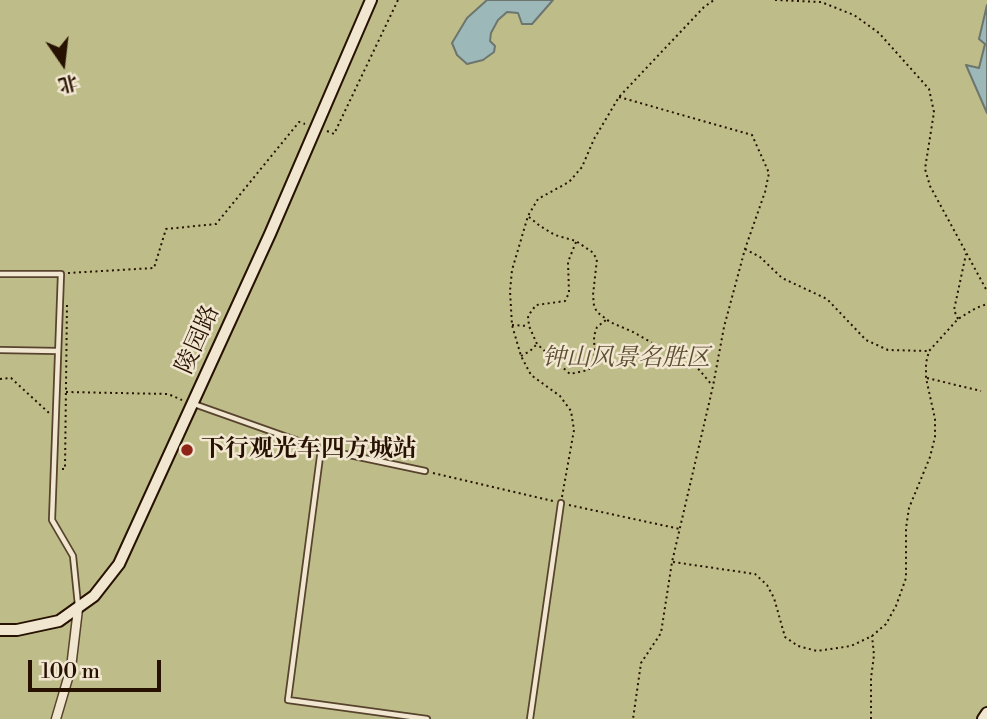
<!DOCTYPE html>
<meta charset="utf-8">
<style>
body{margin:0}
#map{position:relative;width:987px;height:719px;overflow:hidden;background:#e9d9b7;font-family:"Libre Bodoni","Noto Serif SC",serif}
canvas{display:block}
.north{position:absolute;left:28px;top:28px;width:70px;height:70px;-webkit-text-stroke:5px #f1e6d0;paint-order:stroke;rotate:166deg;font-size:19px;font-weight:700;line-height:28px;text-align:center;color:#271101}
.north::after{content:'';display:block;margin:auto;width:24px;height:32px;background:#271101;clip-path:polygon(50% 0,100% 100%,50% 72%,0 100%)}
.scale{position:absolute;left:28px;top:660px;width:133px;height:32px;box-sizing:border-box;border:4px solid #271101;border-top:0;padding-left:9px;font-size:21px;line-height:24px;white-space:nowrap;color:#271101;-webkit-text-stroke:5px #f1e6d0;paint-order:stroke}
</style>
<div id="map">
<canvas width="987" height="719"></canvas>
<div class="north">北</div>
<div class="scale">100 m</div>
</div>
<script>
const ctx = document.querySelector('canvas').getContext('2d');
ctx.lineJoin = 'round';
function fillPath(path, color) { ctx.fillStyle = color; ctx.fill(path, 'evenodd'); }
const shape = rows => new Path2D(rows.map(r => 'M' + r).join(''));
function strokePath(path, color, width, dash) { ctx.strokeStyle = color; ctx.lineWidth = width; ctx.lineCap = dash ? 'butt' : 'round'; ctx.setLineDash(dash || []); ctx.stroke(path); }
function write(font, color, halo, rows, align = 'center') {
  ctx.font = font + ' "Libre Bodoni","Noto Serif SC",serif'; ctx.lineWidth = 5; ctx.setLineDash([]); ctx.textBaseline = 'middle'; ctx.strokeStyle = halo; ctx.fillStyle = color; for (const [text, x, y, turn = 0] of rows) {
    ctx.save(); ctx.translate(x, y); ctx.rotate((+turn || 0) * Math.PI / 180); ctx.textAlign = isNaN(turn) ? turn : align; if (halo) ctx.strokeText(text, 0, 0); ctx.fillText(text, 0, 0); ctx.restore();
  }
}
const green = shape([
 [0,0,987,0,987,719,0,719]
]);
const water = shape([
 [487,0,553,0,532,24,522,24,518,13,507,12,498,20,491,33,490,41,495,46,494,52,483,60,467,64,457,55,452,43,467,18,487,0],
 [987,5,987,113,966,65,979,68,985,44,979,39,987,5]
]);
const path = shape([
 [775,0,821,2,854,15,879,33,929,89,934,112,925,169,930,186,987,291],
 [619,97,752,135,769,173,765,192,745,249,724,327,713,386,672,562,661,633,641,663,633,719],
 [327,131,334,134,398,0],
 [529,217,540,226,555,235,576,241,592,252,597,259,593,295,594,306,597,312,610,322,633,332,659,347,690,359,712,385],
 [576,242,568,262,569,293,565,301,536,305,528,316,529,326,537,344,570,374,588,370,595,364,594,336,597,327,606,320],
 [745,249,760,257,782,278,827,299,866,340,888,350,928,351],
 [68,273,154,268,166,229,216,224,299,122,305,124],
 [958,319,954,310,966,254],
 [512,325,528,326],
 [521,356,530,351,536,345],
 [927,378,981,391],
 [0,379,11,378,49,413],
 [66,392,168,394,182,400],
 [62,469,65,469,67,303],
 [433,473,553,501],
 [562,497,574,430,571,411,560,396,531,375,521,356,512,325,510,291,512,270,528,216,538,199,569,182,582,167,594,139,619,97,704,7,714,0],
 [569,505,680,529],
 [673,562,755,574,767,585,774,598,785,637,798,646,817,651,851,646,872,636,886,624,896,606,906,578,906,528,909,508,930,457,935,437,935,419,926,378,926,363,929,351,958,319,976,308,987,304],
 [871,719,871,678,874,655,872,636]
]);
const lane = shape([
 [0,274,61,274,52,520,73,556,78,605],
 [0,350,58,351],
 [194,404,321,449,425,471],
 [321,449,288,700,427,719],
 [530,719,561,503]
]);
const street = shape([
 [56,719,71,668,78,609]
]);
const secondary = shape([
 [0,630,17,630,59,621,94,596,119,564,270,234,371,0],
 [983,719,987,713]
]);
const markers = [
 [187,450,7,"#8f2418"]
];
const streetNames = [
 ["陵园路",199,340,-66]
];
const parkNames = [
 ["钟山风景名胜区",626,359]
];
const poiNames = [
 ["下行观光车四方城站",201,450]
];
fillPath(green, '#bebd89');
fillPath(water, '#9cb8b9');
strokePath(water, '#6d756f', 2);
strokePath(lane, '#58432e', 8);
strokePath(street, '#58432e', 11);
strokePath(secondary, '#271101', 14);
strokePath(path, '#271101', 2, [2, 3.5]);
strokePath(lane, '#f1e6d0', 4.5);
strokePath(street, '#f1e6d0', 8);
strokePath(secondary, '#f1e6d0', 10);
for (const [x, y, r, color] of markers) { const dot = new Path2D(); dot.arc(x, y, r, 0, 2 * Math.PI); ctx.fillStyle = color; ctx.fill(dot); strokePath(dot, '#f1e6d0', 2.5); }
write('24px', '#271101', '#f1e6d0', streetNames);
write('italic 24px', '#5c4d31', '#f1e6d0', parkNames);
write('bold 24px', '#271101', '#f1e6d0', poiNames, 'left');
</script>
